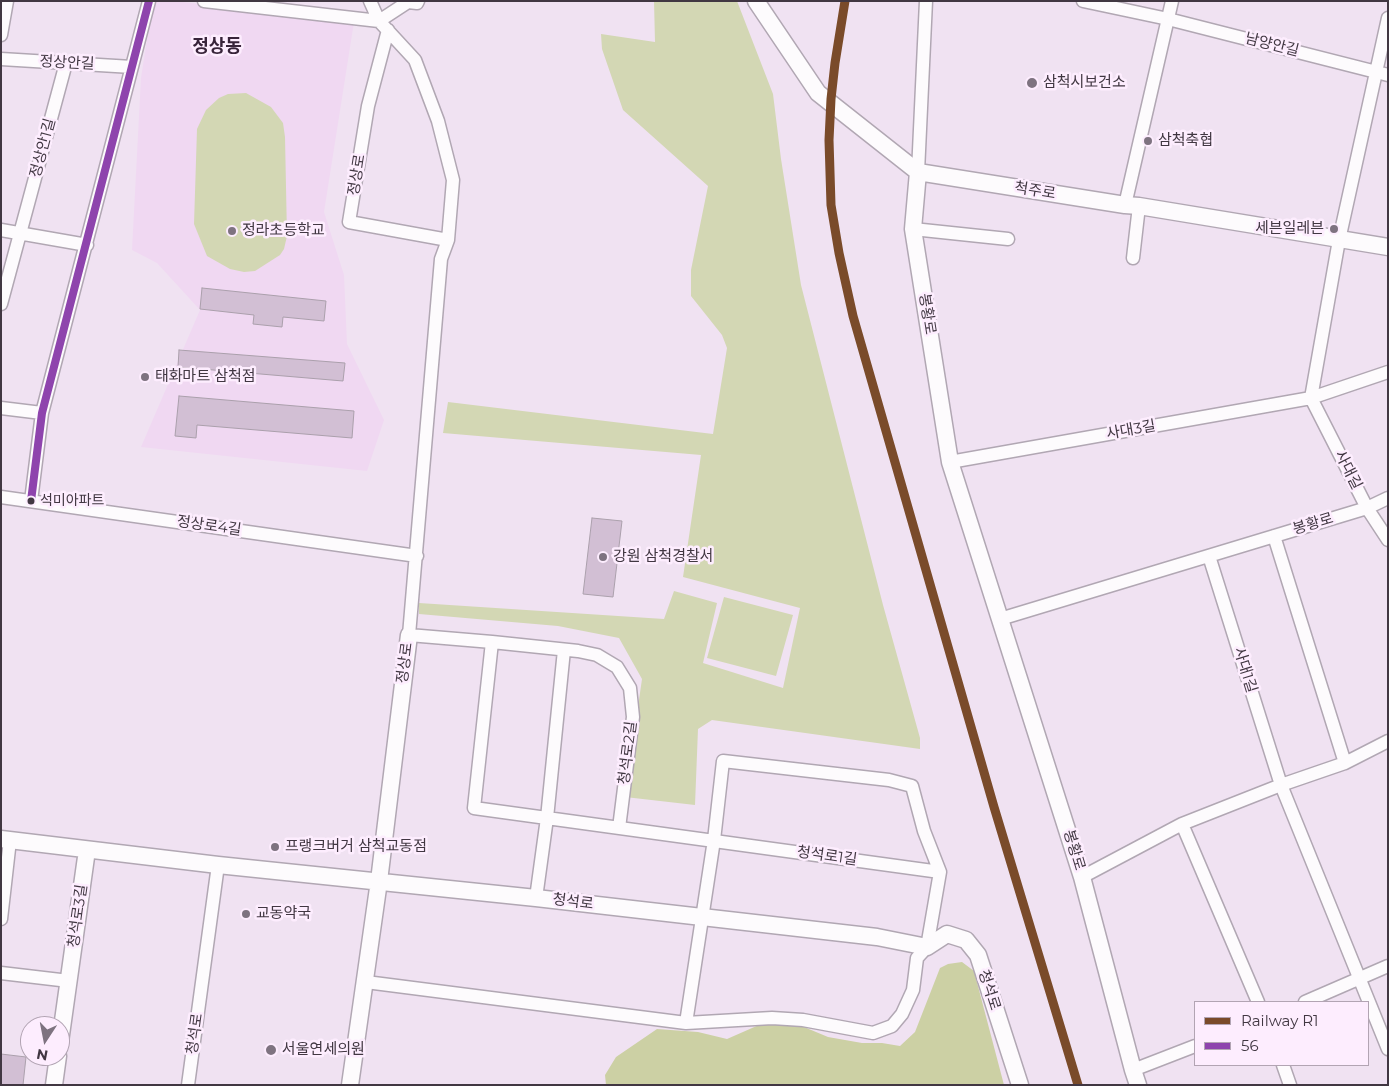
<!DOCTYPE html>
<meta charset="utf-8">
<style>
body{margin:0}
#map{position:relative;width:1389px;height:1086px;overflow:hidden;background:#f0e2f2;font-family:Montserrat,sans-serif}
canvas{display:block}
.frame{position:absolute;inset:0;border:2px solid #413742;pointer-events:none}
.legend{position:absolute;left:1194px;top:1001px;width:175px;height:65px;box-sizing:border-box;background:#fdedfe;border:1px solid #b2a4b3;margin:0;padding:6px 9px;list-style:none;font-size:15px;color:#413742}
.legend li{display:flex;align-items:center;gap:10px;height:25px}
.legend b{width:25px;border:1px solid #b2a4b3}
.north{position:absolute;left:20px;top:1016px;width:50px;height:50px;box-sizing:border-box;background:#fdedfe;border:1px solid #b2a4b3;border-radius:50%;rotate:191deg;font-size:14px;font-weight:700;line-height:20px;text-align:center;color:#413742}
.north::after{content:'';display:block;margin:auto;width:18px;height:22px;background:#7e7380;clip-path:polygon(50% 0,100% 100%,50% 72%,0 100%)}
</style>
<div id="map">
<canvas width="1389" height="1086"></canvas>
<div class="frame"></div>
<ul class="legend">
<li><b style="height:6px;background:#7a4b2a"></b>Railway R1</li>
<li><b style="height:6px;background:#8e44ad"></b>56</li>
</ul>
<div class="north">N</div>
</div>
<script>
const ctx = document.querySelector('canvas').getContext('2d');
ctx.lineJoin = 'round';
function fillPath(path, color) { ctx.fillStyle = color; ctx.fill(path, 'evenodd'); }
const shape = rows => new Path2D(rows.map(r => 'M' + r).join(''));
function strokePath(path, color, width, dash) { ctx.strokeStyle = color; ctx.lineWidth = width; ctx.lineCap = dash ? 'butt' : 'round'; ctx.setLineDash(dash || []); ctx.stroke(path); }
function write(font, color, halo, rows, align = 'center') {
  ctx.font = font + ' Montserrat,"Noto Sans KR",sans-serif'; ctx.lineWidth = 5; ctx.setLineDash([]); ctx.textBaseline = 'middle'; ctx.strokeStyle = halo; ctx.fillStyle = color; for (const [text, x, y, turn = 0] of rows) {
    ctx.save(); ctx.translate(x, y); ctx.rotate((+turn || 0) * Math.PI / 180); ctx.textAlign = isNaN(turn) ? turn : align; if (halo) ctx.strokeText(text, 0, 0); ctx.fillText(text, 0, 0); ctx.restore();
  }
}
const built = shape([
 [153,1,174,1,354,22,324,212,344,275,347,344,384,420,367,471,141,447,200,310,157,263,132,250,141,78]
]);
const green = shape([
 [654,1,737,1,773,94,781,159,801,285,883,605,920,738,920,749,712,720,698,729,695,805,625,797,642,679,619,638,558,626,419,614,419,603,664,619,674,591,717,603,703,663,783,688,800,608,683,577,701,455,443,433,448,402,713,434,727,348,722,335,691,296,691,270,708,186,623,110,602,49,601,34,655,42],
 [246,93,271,107,283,123,285,137,287,236,284,249,280,255,255,271,244,272,230,269,207,256,194,224,197,129,206,110,219,98,228,94],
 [724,597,793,615,776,676,707,658]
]);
const forest = shape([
 [962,962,974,971,1004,1085,606,1085,605,1075,616,1057,657,1029,698,1032,727,1039,768,1021,792,1022,828,1037,862,1043,882,1043,900,1046,915,1032,940,968,948,964]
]);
const building = shape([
 [202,288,326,301,324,321,283,317,282,327,253,324,254,315,200,309,202,288],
 [179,350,345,363,343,381,178,367,179,350],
 [179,396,354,411,352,438,197,425,196,438,175,436,179,396],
 [592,518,622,521,613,597,583,594,592,518],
 [1,1054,26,1057,23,1085,1,1085,1,1054]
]);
const minor = shape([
 [204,1,379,21],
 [370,1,379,21,415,60,438,121,453,180,448,240,441,259,409,635,492,642,474,808,940,872],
 [1083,1,1168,19,1388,75],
 [1388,18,1339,240,1311,398,1367,508,1388,540],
 [379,21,408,2,417,3,418,1],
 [388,30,368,106,349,222,448,240],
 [1,35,7,1],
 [1,59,132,67],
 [918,172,926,1],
 [1125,205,1172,1],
 [913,229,1008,239],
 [1,230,87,245],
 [1133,258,1139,206],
 [1,304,66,63],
 [1,408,42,413],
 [950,462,1311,398,1388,372],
 [1,497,417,556],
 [31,501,42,413,149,1],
 [1274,536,1345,763],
 [1209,556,1281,785,1388,1049],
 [1000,619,1367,508,1388,498],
 [492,642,578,651,597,655,617,667,630,688,633,717,619,828],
 [1182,824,1258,1002],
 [1082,877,1182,824,1281,785,1345,763,1388,741],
 [536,898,547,818,564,650],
 [1,919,10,840],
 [1,973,69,981],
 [366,982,686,1023,772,1018,803,1020,873,1033,892,1026,902,1014,913,990,917,958,927,947,940,872,924,831,912,786,889,780,723,761,714,840,686,1023],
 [1305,1002,1388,966],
 [1283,1065,1290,1085],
 [1133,1070,1195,1046],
 [188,1085,218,865]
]);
const tertiary = shape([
 [756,1,818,93,918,172,1125,205,1139,206,1388,247],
 [918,172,913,229,950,462,1082,877,1133,1070,1138,1085],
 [1,839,218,865,536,898,702,917,877,937,927,947,947,934,966,940,978,955,1020,1085],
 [60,1042,87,850],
 [54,1085,58,1056],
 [350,1085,379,881,409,635]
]);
const bus1 = shape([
 [31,501,42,413,149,1]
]);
const rail1 = shape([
 [845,1,835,63,831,99,829,140,831,205,839,253,853,316,994,807,1078,1085]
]);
const markers = [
 [1032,83,6,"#7e7380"],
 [1148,141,5,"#7e7380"],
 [1334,229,5,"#7e7380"],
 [232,231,5,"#7e7380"],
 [145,377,5,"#7e7380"],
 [31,501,4.5,"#413742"],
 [603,557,5,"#7e7380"],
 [275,847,5,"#7e7380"],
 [246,914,5,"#7e7380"],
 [271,1050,6,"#7e7380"]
];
const busNames = [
 ["석미아파트",40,501]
];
const streetNames = [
 ["남양안길",1272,45,14],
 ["정상안길",67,63,3],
 ["정상안1길",43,148,-75],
 ["정상로",357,175,-81],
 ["척주로",1035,191,9],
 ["봉황로",927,314,81],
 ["사대3길",1131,430,-10],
 ["사대길",1348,470,63],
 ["봉황로",1313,524,-17],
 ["정상로4길",209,526,8],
 ["정상로",405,663,-83],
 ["사대1길",1245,670,73],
 ["청석로2길",628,753,-83],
 ["봉황로",1074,850,73],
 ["청석로1길",827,856,8],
 ["청석로",573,902,7],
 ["청석로3길",78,916,-82],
 ["청석로",989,990,72],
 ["청석로",195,1034,-82]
];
const poiNames = [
 ["삼척시보건소",1043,83],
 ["삼척축협",1158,141],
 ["세븐일레븐",1324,229,"right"],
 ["정라초등학교",242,231],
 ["태화마트 삼척점",155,377],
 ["강원 삼척경찰서",613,557],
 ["프랭크버거 삼척교동점",285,847],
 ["교동약국",256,914],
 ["서울연세의원",282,1050]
];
const quarterNames = [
 ["정상동",217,47]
];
fillPath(built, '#f0d8f2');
fillPath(green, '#d3d7b4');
fillPath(forest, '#ccd0a4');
fillPath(building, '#d2bfd4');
strokePath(building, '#aba0ac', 1);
strokePath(minor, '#b1a7b3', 15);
strokePath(tertiary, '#b1a7b3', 19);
strokePath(minor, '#fdfbfd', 12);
strokePath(tertiary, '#fdfbfd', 16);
strokePath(bus1, '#8e44ad', 8);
strokePath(rail1, '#7a4b2a', 9);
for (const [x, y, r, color] of markers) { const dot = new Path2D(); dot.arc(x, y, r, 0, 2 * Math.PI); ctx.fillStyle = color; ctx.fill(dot); strokePath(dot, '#fdedfe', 2); }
write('14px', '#413742', '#fdedfe', busNames, 'left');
write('15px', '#413742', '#fdedfe', streetNames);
write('15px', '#413742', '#fdedfe', poiNames, 'left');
write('bold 18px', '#38243a', '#fdedfe', quarterNames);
</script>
